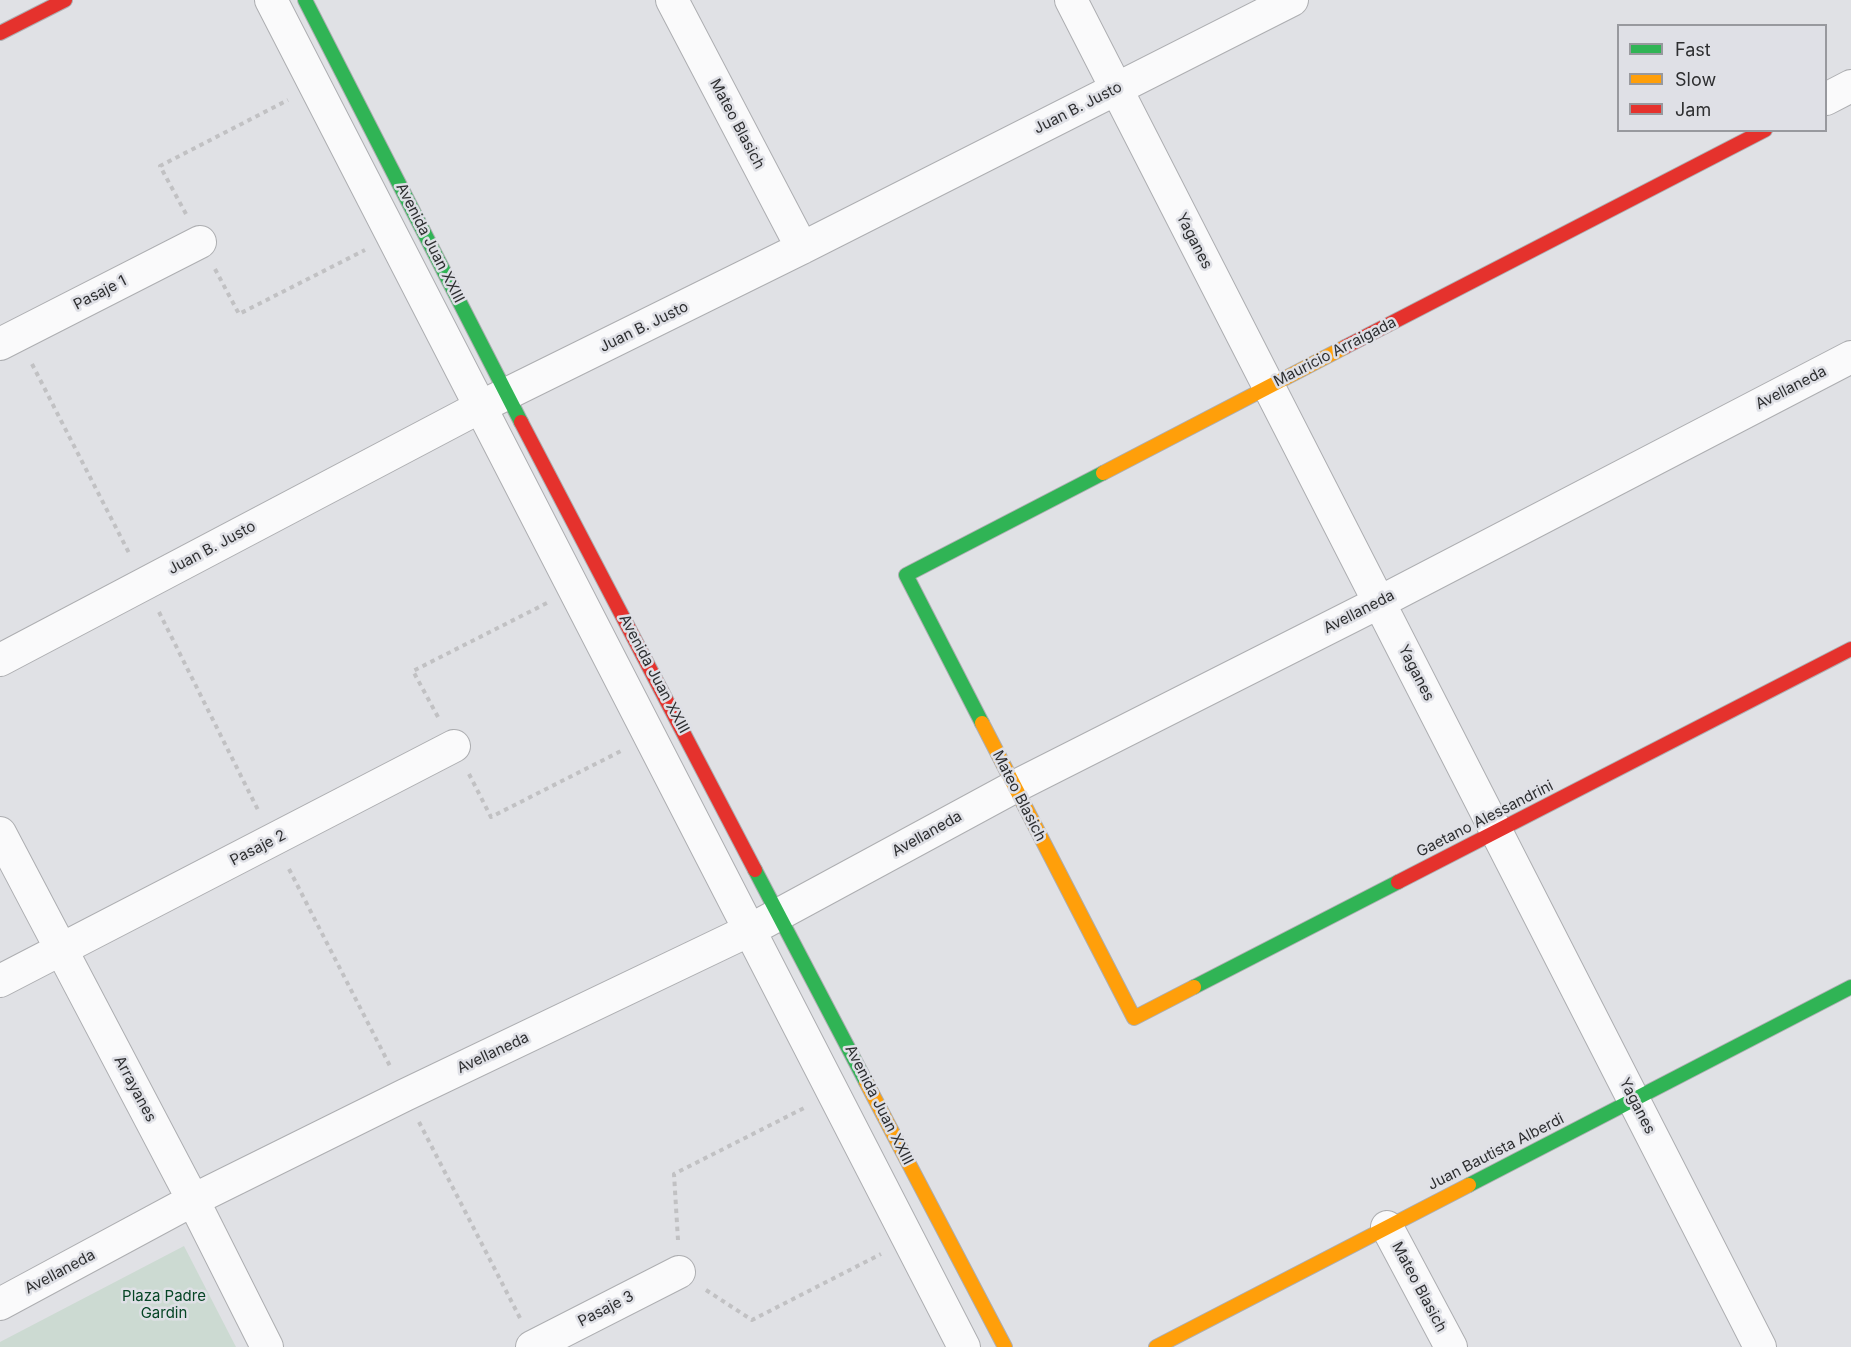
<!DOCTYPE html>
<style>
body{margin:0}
#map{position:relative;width:1851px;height:1347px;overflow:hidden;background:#e0e1e5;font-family:Inter,sans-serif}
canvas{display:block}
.legend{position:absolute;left:1617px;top:24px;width:210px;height:108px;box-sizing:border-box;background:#dfe0e6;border:2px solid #98999e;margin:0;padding:8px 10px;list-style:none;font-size:18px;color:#2e2f31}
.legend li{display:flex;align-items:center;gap:12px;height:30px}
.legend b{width:30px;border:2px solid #98999e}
</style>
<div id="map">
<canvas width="1851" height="1347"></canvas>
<ul class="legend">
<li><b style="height:8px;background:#30b455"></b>Fast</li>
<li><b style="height:8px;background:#ff9f0a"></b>Slow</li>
<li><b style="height:8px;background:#e5322d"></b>Jam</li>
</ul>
</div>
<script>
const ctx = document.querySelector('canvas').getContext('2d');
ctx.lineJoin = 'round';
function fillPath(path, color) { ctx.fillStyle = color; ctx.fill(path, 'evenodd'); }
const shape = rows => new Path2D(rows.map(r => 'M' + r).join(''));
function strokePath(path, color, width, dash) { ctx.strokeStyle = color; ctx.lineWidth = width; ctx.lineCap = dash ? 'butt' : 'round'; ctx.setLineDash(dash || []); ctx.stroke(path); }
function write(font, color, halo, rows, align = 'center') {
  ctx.font = font + ' Inter,sans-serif'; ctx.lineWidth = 5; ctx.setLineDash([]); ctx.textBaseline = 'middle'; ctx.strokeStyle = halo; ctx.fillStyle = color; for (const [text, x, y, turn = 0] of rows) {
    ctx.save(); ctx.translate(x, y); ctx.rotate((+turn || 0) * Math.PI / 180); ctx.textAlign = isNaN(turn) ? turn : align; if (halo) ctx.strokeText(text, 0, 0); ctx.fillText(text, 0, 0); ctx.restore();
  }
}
const green = shape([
 [184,1246,236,1347,0,1347,0,1342]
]);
const path = shape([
 [186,214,160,166,288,100],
 [215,269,239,314,365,250],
 [32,364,130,555],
 [159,612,259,812],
 [438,717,413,671,547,603],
 [469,774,491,817,621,751],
 [289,869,391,1068],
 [419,1122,520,1318],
 [678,1240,674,1174,804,1108],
 [706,1290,752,1320,881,1254]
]);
const street = shape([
 [271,0,964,1347],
 [672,0,802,248],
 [1071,0,1760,1347],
 [1826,99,1851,86],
 [0,344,200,242],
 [0,660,480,407,802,248,1292,0],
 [0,833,193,1200,267,1347],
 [0,981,454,746],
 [1387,1227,1451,1347],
 [0,1304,193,1200,405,1095,750,930,1014,787,1380,602,1851,357],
 [532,1347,679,1272]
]);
const fast = shape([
 [305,0,521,422],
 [982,723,906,575,1103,473],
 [755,870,866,1082],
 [1194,987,1398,882],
 [1469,1185,1851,987]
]);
const slow = shape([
 [1103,473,1345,347],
 [982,723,1134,1018,1194,987],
 [866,1082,1005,1347],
 [1156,1347,1469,1185]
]);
const jam = shape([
 [0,33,65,0],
 [1345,347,1765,130],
 [521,422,755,870],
 [1398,882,1851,649]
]);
const streetNames = [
 ["Juan B. Justo",1078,108,-27],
 ["Mateo Blasich",737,124,62],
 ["Yaganes",1194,241,63],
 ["Avenida Juan XXIII",430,243,63],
 ["Pasaje 1",100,293,-27],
 ["Juan B. Justo",644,327,-26],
 ["Mauricio Arraigada",1335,352,-27],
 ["Avellaneda",1791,388,-27],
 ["Juan B. Justo",212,548,-28],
 ["Avellaneda",1359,612,-27],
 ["Yaganes",1416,673,63],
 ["Avenida Juan XXIII",654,674,62],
 ["Mateo Blasich",1019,796,63],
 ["Gaetano Alessandrini",1485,819,-27],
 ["Avellaneda",927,834,-29],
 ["Pasaje 2",258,848,-27],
 ["Avellaneda",493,1053,-25],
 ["Arrayanes",135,1089,62],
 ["Avenida Juan XXIII",879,1105,63],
 ["Yaganes",1637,1106,63],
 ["Juan Bautista Alberdi",1496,1152,-27],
 ["Avellaneda",60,1272,-28],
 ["Mateo Blasich",1419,1287,62],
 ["Pasaje 3",606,1309,-27]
];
const parkNames = [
 ["Plaza Padre",164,1296],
 ["Gardin",164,1313]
];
fillPath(green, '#ccdad2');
strokePath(street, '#adaeb1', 34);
strokePath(fast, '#adaeb1', 16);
strokePath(slow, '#adaeb1', 16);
strokePath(jam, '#adaeb1', 16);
strokePath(path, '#c1c1c3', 4, [4.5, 4.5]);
strokePath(street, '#fafafb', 32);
strokePath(fast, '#30b455', 14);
strokePath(slow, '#ff9f0a', 14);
strokePath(jam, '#e5322d', 14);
write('15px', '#2e2f31', '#dfe0e6', streetNames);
write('15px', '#064526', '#dfe0e6', parkNames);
</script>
